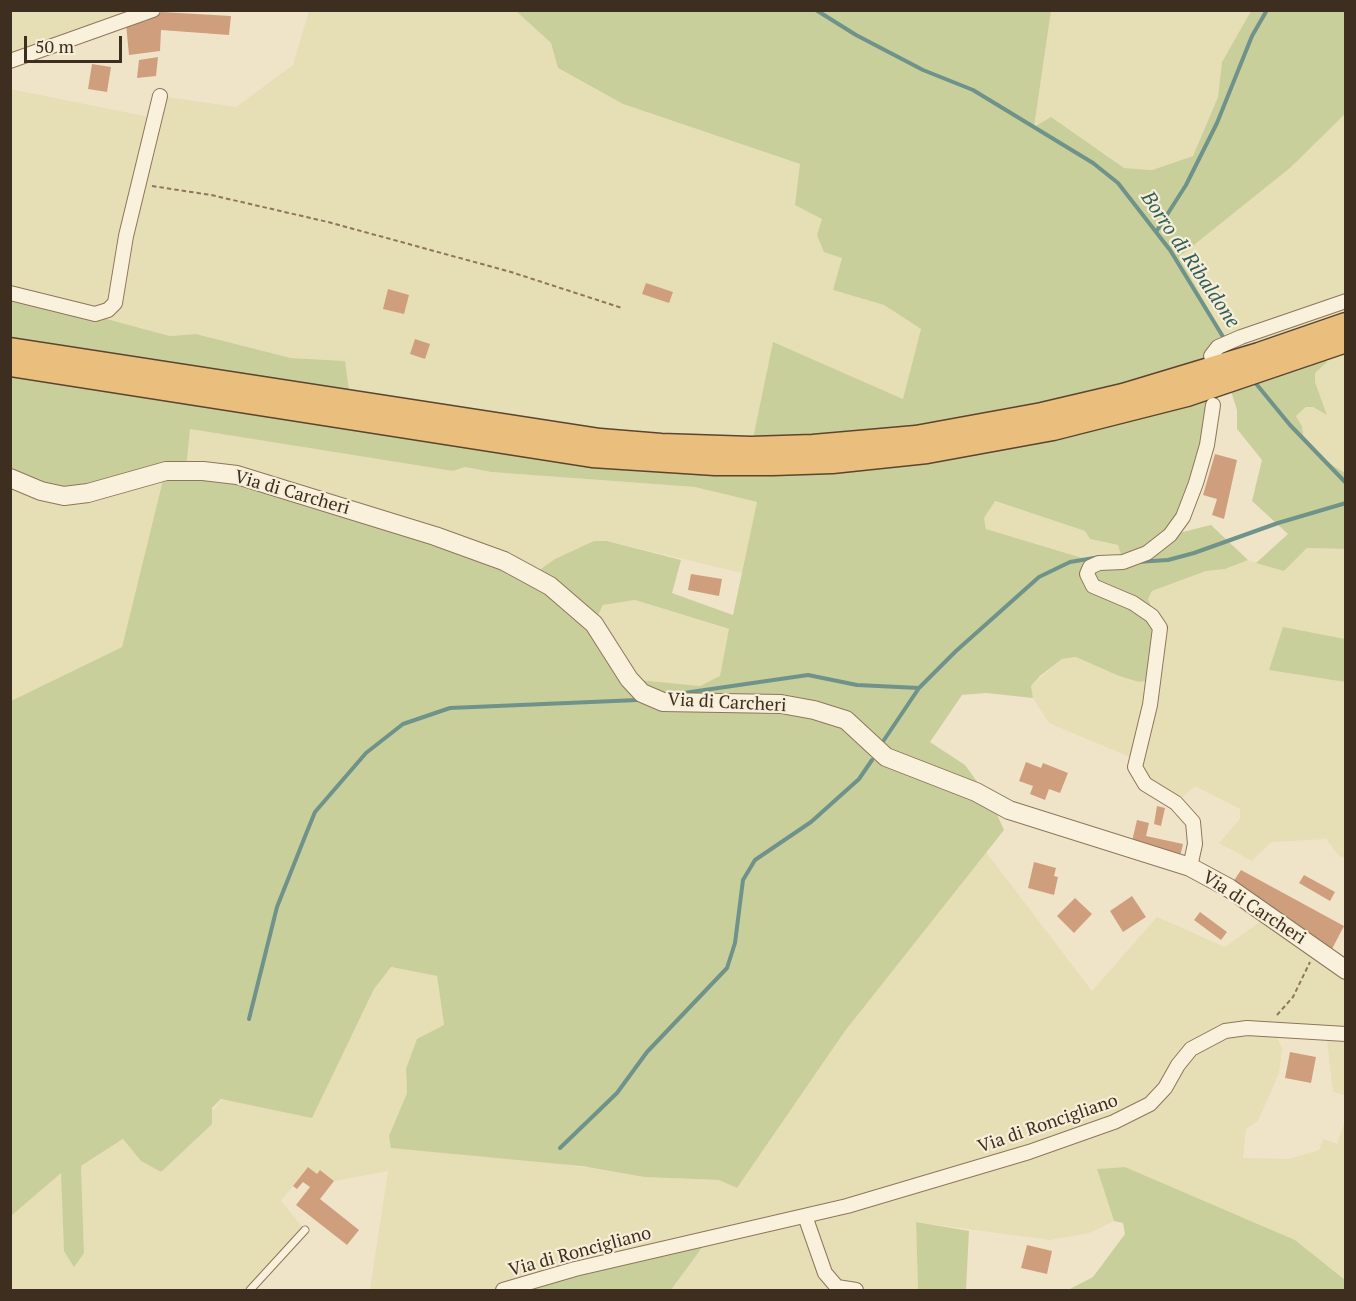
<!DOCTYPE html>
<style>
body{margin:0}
#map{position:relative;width:1356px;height:1301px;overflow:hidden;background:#f0e4c8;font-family:"PT Serif",serif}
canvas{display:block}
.frame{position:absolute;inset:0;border:12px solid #3d2e20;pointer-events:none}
.scale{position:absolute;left:24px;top:36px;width:98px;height:27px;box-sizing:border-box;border:3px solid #3d2e20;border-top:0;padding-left:8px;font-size:18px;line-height:21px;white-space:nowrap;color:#3d2e20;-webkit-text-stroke:4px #f7eed8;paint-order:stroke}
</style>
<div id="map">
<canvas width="1356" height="1301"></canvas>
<div class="frame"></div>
<div class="scale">50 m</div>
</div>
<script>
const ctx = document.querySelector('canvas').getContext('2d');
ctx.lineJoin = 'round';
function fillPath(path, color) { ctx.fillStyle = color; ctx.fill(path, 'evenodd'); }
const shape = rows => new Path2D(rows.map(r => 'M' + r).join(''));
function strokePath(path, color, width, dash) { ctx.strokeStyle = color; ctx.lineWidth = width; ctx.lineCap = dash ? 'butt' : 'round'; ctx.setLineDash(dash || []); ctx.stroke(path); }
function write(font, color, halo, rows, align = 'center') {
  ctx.font = font + ' "PT Serif",serif'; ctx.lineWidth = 4.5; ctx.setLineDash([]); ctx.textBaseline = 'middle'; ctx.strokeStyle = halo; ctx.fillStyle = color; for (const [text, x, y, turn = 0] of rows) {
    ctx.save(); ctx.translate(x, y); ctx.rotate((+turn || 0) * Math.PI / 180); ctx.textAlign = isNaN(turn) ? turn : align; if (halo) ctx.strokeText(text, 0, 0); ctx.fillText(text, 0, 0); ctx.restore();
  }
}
const farmland = shape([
 [11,11,153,11,11,61],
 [309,11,516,11,551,43,559,69,623,104,800,164,822,219,842,258,833,290,884,305,921,329,904,399,773,343,751,448,351,403,345,361,291,358,196,334,170,336,11,293,10,89,154,118,160,96,236,107,293,65],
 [1051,11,1251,11,1222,62,1218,97,1193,156,1152,170,1124,168,1092,148,1034,127],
 [1345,114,1346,301,1341,303,1345,324,1235,361,1223,334,1179,257,1290,168],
 [1334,345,1345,355,1345,473,1318,456,1304,441,1302,426,1296,416,1306,407,1313,407,1327,414,1315,382,1315,373,1322,350],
 [190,429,453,471,465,467,491,472,695,487,757,502,742,573,607,541,531,576,186,472],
 [166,471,122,647,11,701,11,478],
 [994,501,1085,531,1090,539,1118,545,1123,562,1099,563,986,529,984,518],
 [1307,548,1345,549,1345,639,1270,670,1345,682,1345,858,1339,856,1326,839,1271,842,1252,861,1219,843,1240,819,1240,809,1195,786,1176,803,1145,784,1137,760,1049,723,1033,698,1031,686,1062,659,1076,657,1119,676,1139,682,1160,628,1148,599,1152,591,1206,571,1225,569,1248,560,1284,571],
 [635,600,730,630,720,677,700,686,629,679,594,624,603,605],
 [986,852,1092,991,1157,917,1225,947,1269,915,1345,970,1345,1095,1333,1092,1326,1032,1273,1030,1282,1048,1279,1073,1258,1121,1246,1129,1243,1158,1289,1159,1319,1150,1323,1139,1337,1144,1345,1121,1345,1279,1295,1240,1125,1167,1097,1169,1114,1221,1089,1233,1050,1240,916,1222,918,1290,671,1290,708,1239,503,1290,370,1290,388,1171,334,1181,321,1170,317,1174,308,1167,281,1201,305,1230,250,1290,11,1290,11,1216,62,1172,64,1251,84,1253,81,1166,124,1139,141,1161,161,1172,222,1099,312,1117,374,989,390,967,437,976,444,1025,406,1069,407,1093,389,1136,644,1177,719,1180,737,1188,845,1031]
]);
const green = shape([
 [516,11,1051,11,1034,127,1051,117,1124,168,1152,170,1193,156,1218,97,1222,62,1251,11,1345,11,1345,114,1290,168,1179,257,1223,334,1235,361,1042,414,751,448,773,342,903,399,921,329,884,305,833,290,842,258,824,252,817,235,822,219,795,205,800,164,623,104,558,68,551,43],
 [10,293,170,336,196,334,291,358,345,361,351,403,11,349],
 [1322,350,1327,362,1315,373,1315,382,1327,415,1313,407,1306,407,1296,416,1302,426,1304,441,1318,456,1345,473,1345,549,1307,548,1284,571,1256,563,1288,534,1252,501,1262,460,1237,429,1237,410,1228,382],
 [11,365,659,461,1212,387,1213,405,1207,445,1171,535,1211,525,1248,560,1225,569,1206,571,1152,591,1148,599,1160,628,1153,679,1139,682,1119,676,1076,657,1062,659,1040,676,1031,686,1033,698,986,693,962,695,930,742,965,765,991,801,1004,830,845,1031,737,1188,719,1180,644,1177,581,1166,391,1148,389,1136,407,1093,406,1069,417,1039,444,1025,437,976,391,967,374,989,312,1118,221,1099,212,1108,212,1124,161,1172,141,1161,123,1139,81,1166,84,1253,74,1267,64,1251,61,1173,11,1216,11,701,122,647,165,472,88,493,11,478],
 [190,429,453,471,465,467,491,472,695,487,757,502,733,615,672,593,681,560,607,541,594,541,555,559,531,576,203,471,186,471],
 [995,501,1085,531,1090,539,1118,545,1123,562,1099,563,986,529,984,518],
 [635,600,729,629,720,676,700,686,629,679,594,624,603,605],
 [1283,627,1345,639,1345,682,1269,670],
 [1125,1167,1295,1240,1344,1279,1345,1277,1345,1290,1068,1290,1093,1277,1125,1234,1123,1223,1114,1221,1097,1169],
 [916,1222,969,1231,966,1290,918,1290],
 [709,1238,671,1290,503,1290]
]);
const stream = shape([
 [816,10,856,35,923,70,973,90,1093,163,1118,183,1170,250,1225,340],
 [1156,232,1186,185,1217,123,1252,36,1267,10],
 [1253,380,1290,425,1346,483],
 [1136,562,1168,560,1194,553,1278,523,1346,503],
 [677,694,808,675,857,685,919,688],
 [884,740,919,688,956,651,1039,577,1070,562,1100,557],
 [249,1019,277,907,306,834,315,812,366,753,403,724,450,708,638,700],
 [560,1148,617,1093,647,1052,727,968,735,943,743,880,755,860,811,822,859,779,872,760]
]);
const building = shape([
 [162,12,231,16,229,35,161,30,160,51,129,55,126,24,146,21],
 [158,57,156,76,137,78,139,60],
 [92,64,111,67,107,92,88,89],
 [646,283,673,292,669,303,642,294],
 [388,289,409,295,404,314,383,309],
 [415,339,430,344,425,359,410,354],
 [1215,454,1237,460,1224,519,1212,515,1217,499,1203,495],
 [691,574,722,579,719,596,688,590],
 [1026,762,1041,768,1043,763,1068,773,1060,793,1049,789,1045,800,1030,794,1033,786,1019,781],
 [1157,806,1165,808,1161,826,1154,824],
 [1137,820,1149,823,1146,836,1183,844,1180,857,1131,845],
 [1034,862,1056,868,1054,876,1058,877,1054,895,1028,888],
 [1241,870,1344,926,1332,949,1231,885],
 [1304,875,1335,892,1330,901,1299,883],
 [1132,896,1146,917,1123,932,1110,911],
 [1075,898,1092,914,1074,933,1057,916],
 [1200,912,1227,932,1221,940,1194,920],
 [1290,1052,1316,1057,1311,1083,1285,1078],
 [308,1167,317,1174,320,1170,334,1181,320,1199,359,1230,347,1245,296,1205,310,1187,303,1182,297,1189,293,1186],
 [1027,1245,1052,1251,1047,1274,1021,1268]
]);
const path = shape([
 [152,186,211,195,328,222,511,272,622,308],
 [1277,1015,1293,997,1310,962]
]);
const service = shape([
 [250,1290,305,1230]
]);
const minor = shape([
 [10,61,153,10],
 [10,293,95,314,108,310,115,303,126,236,160,96],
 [1211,356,1218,347,1241,337,1346,301],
 [1190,867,1195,844,1193,822,1176,803,1145,784,1135,767,1150,705,1160,628,1152,616,1133,603,1093,586,1087,574,1090,567,1099,563,1123,562,1147,553,1170,535,1183,517,1196,483,1207,445,1213,405],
 [805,1216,825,1273,837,1287,856,1290],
 [503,1290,575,1269,847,1206,1029,1152,1114,1122,1150,1104,1165,1088,1178,1065,1191,1049,1225,1031,1247,1028,1346,1034]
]);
const tertiary = shape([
 [10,478,41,491,64,496,88,493,166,471,203,471,237,475,435,536,504,561,550,586,594,624,629,679,642,693,663,702,781,704,814,710,846,720,886,757,976,792,1009,810,1190,867,1229,888,1346,970]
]);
const trunk = shape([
 [10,349,600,440,661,445,751,448,813,446,916,437,1042,414,1123,395,1259,354,1346,324],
 [10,365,592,456,715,464,773,464,832,462,927,452,1053,429,1187,395,1346,341]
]);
const streetNames = [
 ["Via di Carcheri",292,493,16],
 ["Via di Carcheri",727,703,3],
 ["Via di Carcheri",1254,908,33],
 ["Via di Roncigliano",1048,1124,-19],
 ["Via di Roncigliano",580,1252,-15]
];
const waterNames = [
 ["Borro di Ribaldone",1190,260,56]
];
fillPath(farmland, '#e6deb5');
fillPath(green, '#c9cf9b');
strokePath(stream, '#6f938a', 4);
fillPath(building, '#cf9f7d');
strokePath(service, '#8d765c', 9);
strokePath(minor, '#8d765c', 16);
strokePath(tertiary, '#8d765c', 20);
strokePath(trunk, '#5b4430', 25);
strokePath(path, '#8d765c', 2, [4.5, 3]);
strokePath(service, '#faf1dc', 7);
strokePath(minor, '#faf1dc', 14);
strokePath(tertiary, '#faf1dc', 18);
strokePath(trunk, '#eabe7c', 22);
write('18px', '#3d2e20', '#f7eed8', streetNames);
write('italic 20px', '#2f5d5a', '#f7eed8', waterNames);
</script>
